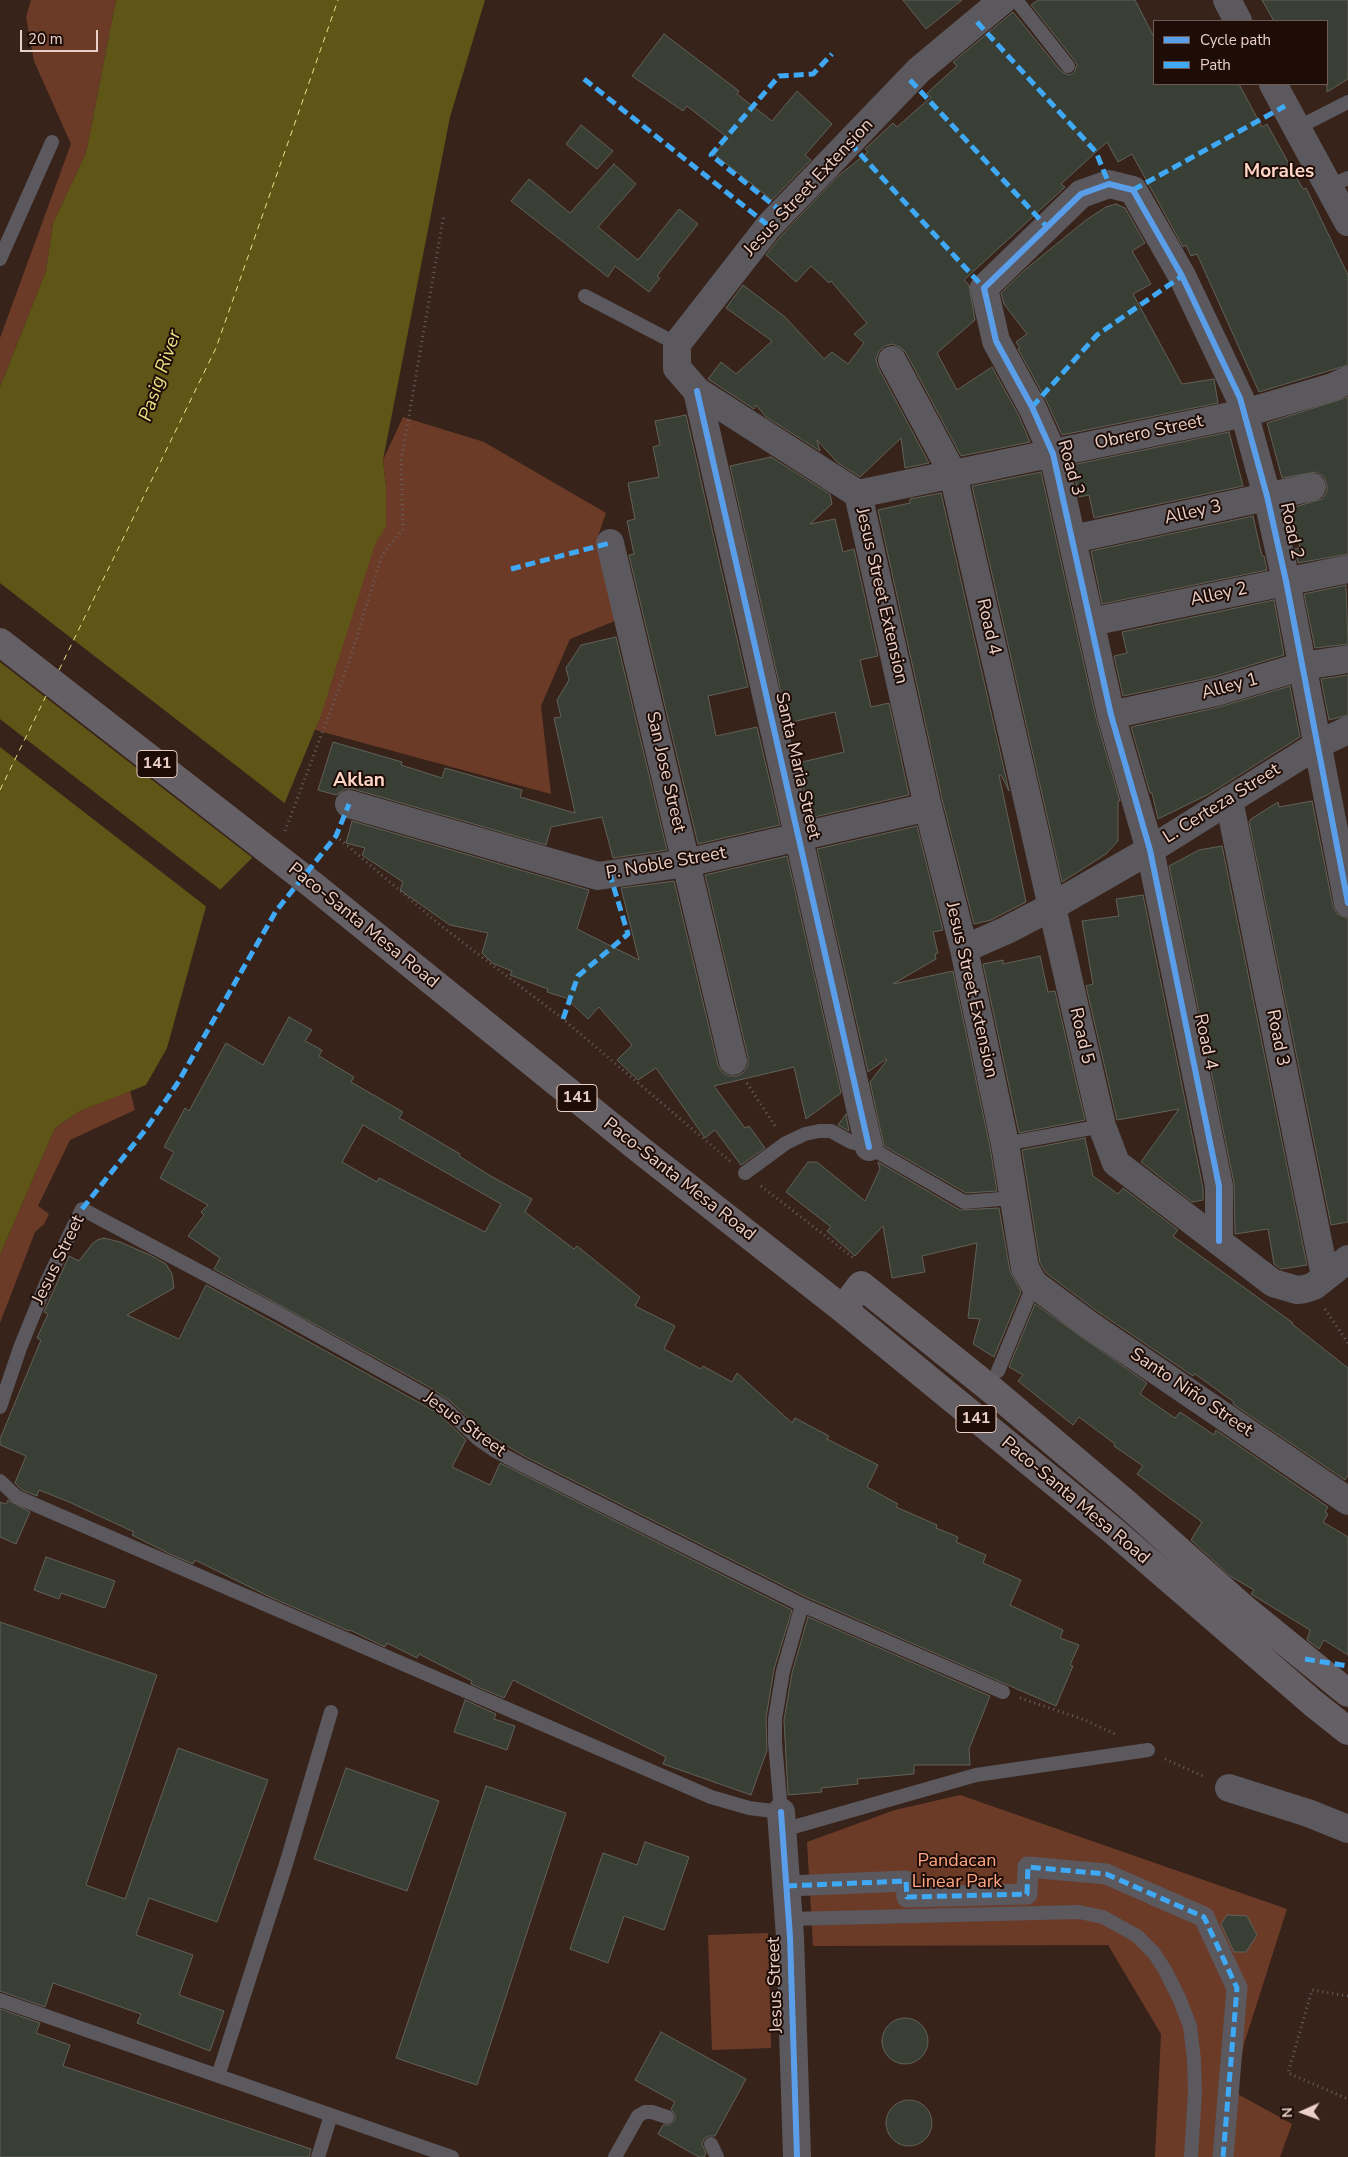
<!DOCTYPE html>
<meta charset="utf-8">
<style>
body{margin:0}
#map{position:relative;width:1348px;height:2157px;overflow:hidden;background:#37231a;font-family:"Nunito Sans",sans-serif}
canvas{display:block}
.legend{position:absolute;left:1153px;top:20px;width:175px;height:65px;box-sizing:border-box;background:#1e0d07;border:1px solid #705b54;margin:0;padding:6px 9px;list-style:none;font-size:15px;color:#ead0c7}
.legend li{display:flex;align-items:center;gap:10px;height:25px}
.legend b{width:25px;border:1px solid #705b54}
.north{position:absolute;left:1278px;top:2087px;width:50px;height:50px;-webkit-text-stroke:4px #1e0d07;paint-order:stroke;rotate:268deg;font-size:14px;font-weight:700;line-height:20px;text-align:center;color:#ead0c7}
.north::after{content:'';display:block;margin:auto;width:18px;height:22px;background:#ead0c7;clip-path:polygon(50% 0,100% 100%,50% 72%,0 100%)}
.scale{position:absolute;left:20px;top:30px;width:78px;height:22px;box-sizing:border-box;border:2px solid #ead0c7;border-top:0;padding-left:6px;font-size:15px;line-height:18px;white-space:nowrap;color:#ead0c7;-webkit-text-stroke:4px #1e0d07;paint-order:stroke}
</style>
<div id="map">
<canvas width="1348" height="2157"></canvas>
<ul class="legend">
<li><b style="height:6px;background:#5a9eea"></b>Cycle path</li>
<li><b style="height:6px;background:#3fa9f5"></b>Path</li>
</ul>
<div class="north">N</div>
<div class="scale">20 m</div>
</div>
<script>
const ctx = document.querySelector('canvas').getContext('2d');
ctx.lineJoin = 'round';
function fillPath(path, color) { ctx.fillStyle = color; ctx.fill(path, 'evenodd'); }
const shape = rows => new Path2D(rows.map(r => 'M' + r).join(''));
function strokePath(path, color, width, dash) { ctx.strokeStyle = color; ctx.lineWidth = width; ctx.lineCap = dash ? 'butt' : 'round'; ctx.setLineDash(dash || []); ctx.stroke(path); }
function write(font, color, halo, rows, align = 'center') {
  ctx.font = font + ' "Nunito Sans",sans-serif'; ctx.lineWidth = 4; ctx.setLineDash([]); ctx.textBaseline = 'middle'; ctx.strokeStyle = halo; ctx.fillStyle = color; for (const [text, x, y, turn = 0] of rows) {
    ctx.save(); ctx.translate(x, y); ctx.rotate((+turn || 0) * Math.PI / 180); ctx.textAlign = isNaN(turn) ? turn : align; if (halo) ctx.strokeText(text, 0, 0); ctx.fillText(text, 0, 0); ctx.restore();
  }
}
const green = shape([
 [31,0,116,0,86,153,53,223,46,271,0,387,0,338,71,144,34,61,26,17],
 [403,417,484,442,606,513,597,539,620,619,570,639,541,706,551,794,312,729,386,487,383,460],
 [130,1091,135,1110,70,1140,38,1206,49,1214,44,1224,35,1232,0,1323,0,1255,55,1128,80,1111],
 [960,1795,1287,1909,1244,2044,1236,2093,1292,2124,1280,2157,1155,2157,1161,2034,1108,1945,813,1946,807,1842,895,1810],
 [768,1933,771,2048,712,2050,708,1935]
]);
const water = shape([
 [116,0,485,0,450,117,383,460,386,487,386,527,375,544,321,715,269,841,207,903,167,1048,146,1085,80,1111,55,1128,0,1255,0,387,46,271,53,223,86,153]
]);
const pier = shape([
 [0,583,287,805,272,842,254,859,0,662],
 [0,719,222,891,209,904,208,908,0,747]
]);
const ferry = shape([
 [59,670,216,348,338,0],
 [0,790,46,696]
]);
const building = shape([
 [903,0,962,0,926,29,903,0],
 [1038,0,1135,0,1154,37,1154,84,1239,84,1262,127,1267,124,1303,189,1306,188,1348,275,1348,365,1259,392,1197,254,1191,256,1186,245,1183,247,1132,154,1118,162,1107,142,1061,184,1065,187,964,280,969,285,975,320,937,353,957,390,992,367,1018,414,1030,442,961,456,906,353,900,347,892,344,885,346,879,351,876,359,878,367,929,463,905,468,901,438,860,477,838,463,817,440,820,451,766,417,756,405,754,409,708,379,721,362,736,374,772,341,726,308,743,285,785,317,824,359,832,352,848,364,864,343,854,334,867,323,831,281,829,283,811,266,796,282,766,255,781,236,837,177,868,152,865,149,893,123,897,127,931,97,927,93,957,66,953,62,1013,12,1061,71,1069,75,1074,73,1077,65,1075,61,1031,5,1038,0],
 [1262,0,1348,0,1348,79,1327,92,1327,21,1274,21,1262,0],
 [664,34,739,91,737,94,772,121,797,91,832,124,805,155,811,160,772,200,714,154,728,138,687,106,683,111,632,76,664,34],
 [581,125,613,151,597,169,566,144,581,125],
 [614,164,636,184,598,227,638,260,679,209,698,224,657,276,660,278,649,292,615,266,608,277,511,201,529,179,570,213,614,164],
 [1116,204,1125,208,1145,243,1132,251,1151,284,1133,294,1182,384,1214,379,1218,403,1062,435,1046,400,1018,349,1020,348,1016,342,1027,334,1004,304,1001,293,1026,269,1086,220,1106,207,1116,204],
 [1348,397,1348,554,1298,563,1295,549,1300,548,1291,508,1322,499,1327,492,1327,484,1324,477,1316,472,1282,478,1267,423,1348,397],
 [686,415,748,687,708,696,716,736,757,727,780,825,698,844,631,564,629,555,634,554,627,521,635,519,628,483,659,477,653,447,660,445,655,421,686,415],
 [1229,432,1243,486,1094,518,1089,495,1079,497,1072,465,1229,432],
 [771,457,830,494,832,504,810,524,835,519,843,552,854,549,878,656,860,660,871,707,889,703,909,795,810,818,798,763,844,752,835,712,788,723,730,466,771,457],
 [1041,472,1096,718,1120,801,1118,801,1118,841,1106,854,1062,882,972,486,1041,472],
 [941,493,1009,791,1001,775,999,775,1026,902,991,920,974,924,943,803,878,510,910,503,910,499,941,493],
 [1253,516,1262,556,1264,556,1267,570,1102,604,1091,551,1253,516],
 [1346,585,1348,644,1315,648,1304,594,1346,585],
 [1274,600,1284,655,1212,677,1123,696,1114,656,1127,653,1122,632,1274,600],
 [616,637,667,850,613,858,602,817,551,827,546,845,353,789,345,789,336,795,318,790,333,742,402,762,401,765,442,778,445,768,522,790,520,797,575,813,554,718,561,717,557,700,569,680,566,668,581,645,616,637],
 [1348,675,1348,715,1329,720,1321,679,1348,675],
 [1290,686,1300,737,1209,794,1158,819,1152,793,1150,793,1131,727,1219,707,1290,686],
 [1312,801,1333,906,1337,914,1348,918,1348,1222,1331,1225,1249,822,1251,819,1278,802,1279,807,1312,801],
 [352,821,589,890,577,929,639,960,621,888,674,881,718,1065,722,1072,729,1076,737,1076,744,1072,748,1065,748,1057,705,875,787,856,841,1093,806,1119,794,1067,714,1086,745,1128,749,1126,765,1148,741,1165,715,1130,705,1138,656,1068,638,1080,617,1060,632,1045,599,1007,588,1019,566,998,547,992,548,989,510,975,512,971,492,963,482,953,488,933,450,925,400,890,403,882,362,855,365,848,346,843,352,821],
 [917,826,943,930,933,932,938,953,935,954,936,959,893,984,953,971,990,1147,997,1191,966,1193,884,1146,870,1082,887,1060,886,1059,868,1072,817,849,917,826],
 [1222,846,1307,1265,1281,1269,1274,1264,1268,1229,1235,1234,1234,1183,1169,866,1199,850,1222,846],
 [1143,895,1203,1188,1203,1200,1192,1202,1141,1162,1179,1109,1117,1120,1086,986,1093,984,1082,921,1119,916,1116,899,1143,895],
 [1040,956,1048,992,1055,991,1085,1120,1019,1133,983,964,1003,960,1003,964,1040,956],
 [289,1017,312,1030,305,1041,322,1050,319,1056,354,1077,351,1082,403,1112,399,1118,460,1154,459,1156,489,1175,532,1199,525,1212,574,1249,577,1246,640,1297,635,1306,675,1326,664,1349,701,1369,703,1366,732,1382,737,1373,792,1423,795,1418,829,1436,827,1439,878,1465,867,1487,898,1504,896,1507,937,1525,936,1528,958,1537,956,1542,986,1555,983,1563,1021,1580,1010,1605,1063,1630,1060,1638,1079,1645,1070,1665,1073,1666,1056,1706,806,1597,524,1456,484,1432,449,1400,429,1387,214,1269,220,1258,188,1236,204,1215,201,1212,208,1205,160,1178,174,1152,164,1147,185,1108,189,1111,226,1043,263,1065,289,1017],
 [363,1125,501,1204,485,1232,379,1178,377,1182,342,1162,363,1125],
 [846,1114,849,1131,838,1125,846,1114],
 [1085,1138,1093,1176,1118,1194,1123,1188,1178,1230,1173,1236,1293,1323,1292,1324,1348,1368,1348,1475,1345,1480,1233,1404,1234,1402,1195,1374,1193,1376,1097,1311,1046,1273,1040,1263,1022,1150,1085,1138],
 [808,1162,817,1162,865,1201,880,1169,878,1162,960,1210,999,1208,1010,1271,1021,1292,994,1357,973,1344,980,1319,968,1318,977,1243,922,1256,925,1272,892,1278,883,1226,855,1256,827,1231,831,1227,786,1192,808,1162],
 [104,1238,120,1242,150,1255,166,1264,172,1274,174,1288,127,1315,179,1339,206,1285,438,1413,466,1440,452,1467,490,1485,500,1463,792,1610,774,1669,766,1718,767,1750,751,1795,663,1764,666,1757,513,1680,504,1698,471,1684,472,1681,419,1654,417,1658,387,1643,385,1647,350,1630,349,1631,270,1597,195,1560,193,1564,172,1555,132,1535,134,1532,69,1502,39,1490,37,1496,22,1490,15,1483,26,1456,0,1445,0,1439,41,1340,37,1338,48,1314,44,1312,69,1256,79,1261,92,1244,97,1240,104,1238],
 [1035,1304,1147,1383,1140,1394,1175,1418,1180,1412,1214,1435,1216,1430,1328,1507,1325,1512,1328,1514,1323,1522,1348,1537,1348,1655,1324,1640,1319,1649,1307,1640,1310,1630,1251,1594,1254,1590,1230,1576,1191,1540,1202,1522,1137,1474,1143,1466,1114,1446,1115,1444,1079,1417,1073,1425,1018,1381,1023,1375,1009,1367,1035,1304],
 [8,1500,30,1512,16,1544,0,1537,0,1502,6,1504,8,1500],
 [46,1557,115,1581,105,1608,61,1593,59,1599,34,1590,46,1557],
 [808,1617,990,1696,969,1749,970,1765,914,1765,914,1774,857,1779,858,1784,821,1788,822,1792,788,1795,784,1720,792,1673,808,1617],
 [0,1622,157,1675,86,1885,125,1899,178,1748,268,1780,217,1922,149,1898,136,1935,193,1955,179,1995,224,2011,210,2051,137,2023,141,2014,53,1983,45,2007,0,1991,0,1622],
 [465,1700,496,1714,494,1719,515,1726,507,1750,454,1732,465,1700],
 [346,1768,439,1801,407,1891,314,1859,346,1768],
 [486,1786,566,1813,477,2085,396,2058,486,1786],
 [645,1842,689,1857,664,1930,624,1916,608,1963,570,1949,603,1853,637,1865,645,1842],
 [1227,1915,1247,1916,1257,1935,1246,1952,1234,1952,1221,1924,1227,1915],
 [0,2009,40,2023,36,2033,70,2045,63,2066,311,2149,309,2157,0,2157,0,2009],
 '882 2041a23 23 0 1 1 46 0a23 23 0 1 1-46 0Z',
 [661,2032,746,2079,715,2136,708,2136,704,2139,702,2144,706,2153,704,2157,699,2157,658,2134,663,2125,669,2125,675,2120,675,2115,671,2109,675,2102,635,2080,661,2032],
 '886 2123a23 23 0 1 1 46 0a23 23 0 1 1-46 0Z'
]);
const path = shape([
 [285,831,349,662,382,555,403,529,401,462,444,214],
 [336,836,440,925,563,1019,731,1162],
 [747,1083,775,1126],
 [761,1186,855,1259],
 [1325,1309,1348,1343],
 [1020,1698,1085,1720,1115,1734],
 [1165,1759,1205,1777],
 [1348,1996,1312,1990,1288,2073,1348,2099]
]);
const service = shape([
 [1016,0,1068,66],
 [1297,128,1348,102],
 [1330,186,1348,178],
 [0,259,52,142],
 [585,296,677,344],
 [1005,1144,1102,1126],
 [745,1173,786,1143,805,1134,819,1131,831,1131,851,1142,869,1147,964,1202,1013,1198],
 [998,1371,1034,1284],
 [0,1407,20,1348,48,1279,82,1209,276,1312,425,1395,443,1406,478,1439,494,1450,520,1464,802,1605,1003,1692],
 [0,1481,17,1497,711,1797,749,1808,781,1812,775,1742,775,1719,783,1671,802,1605],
 [783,1830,976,1775,1148,1750],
 [789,1919,1079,1912,1103,1917,1137,1936,1154,1953,1165,1970,1179,1998,1190,2026,1194,2060,1195,2092,1191,2157],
 [0,2000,452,2157],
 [218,2076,286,1864,331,1712],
 [711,2144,717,2157],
 [318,2157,331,2115],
 [615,2157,638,2116,645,2112,652,2112,667,2117]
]);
const pedestrian = shape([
 [787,1886,906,1881,907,1897,1027,1894,1028,1867,1106,1874,1204,1917,1237,1988,1223,2157]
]);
const minor = shape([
 [1003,0,919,70,769,226,677,344,677,368,697,391,858,494,928,807,964,949,1005,1144,1025,1268,1034,1284,1088,1324,1348,1501],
 [1227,0,1238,21],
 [1273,84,1348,222],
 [892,360,953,474,1102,1126,1116,1163,1273,1283,1297,1290,1305,1289,1314,1286,1348,1259],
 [697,391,869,1147],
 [858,494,1245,413,1333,387,1348,380],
 [1073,539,1312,487],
 [610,543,733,1061],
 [1091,622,1348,569],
 [1111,715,1216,692,1303,666,1348,659],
 [1229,800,1325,1276],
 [349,804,598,876,686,863,928,807],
 [964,949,1007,930,1051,907,1150,850,1319,744,1348,730],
 [1219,1241,1219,1186,1150,850,1111,715,1053,454,1032,407,996,341,984,288,1081,194,1109,184,1133,190,1182,276,1240,398,1267,496,1286,581,1348,903],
 [1229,1788,1308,1813,1348,1829],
 [781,1812,790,1937,797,2157]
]);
const primary = shape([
 [0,642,314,886,643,1152,843,1309,1110,1528,1314,1704,1348,1731],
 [843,1309,861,1285,992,1390,1128,1505,1241,1606,1348,1693]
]);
const quiet = shape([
 [977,22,1096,152,1109,184],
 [584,79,769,226],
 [910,80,1047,227],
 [850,143,984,288],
 [1133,190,1285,106],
 [782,212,711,155,779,76,813,74,832,54],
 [1032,407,1097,335,1182,276],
 [511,569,610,543],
 [563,1019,578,976,628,934,610,875],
 [82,1209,146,1129,177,1084,276,911,336,836,349,804],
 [1305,1659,1348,1666],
 [787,1886,906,1881,907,1897,1027,1894,1028,1867,1106,1874,1204,1917,1237,1988,1223,2157]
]);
const cycleway = shape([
 [697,391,869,1147],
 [1219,1241,1219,1186,1150,850,1111,715,1053,454,1032,407,996,341,984,288,1081,194,1109,184,1133,190,1182,276,1240,398,1267,496,1286,581,1348,903],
 [781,1812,790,1937,797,2157]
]);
const shields = [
 [157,764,40],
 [577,1098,40],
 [976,1419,40]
];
const shieldNames = [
 ["141",157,764],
 ["141",577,1098],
 ["141",976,1419]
];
const streetNames = [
 ["Jesus Street Extension",809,188,-47],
 ["Obrero Street",1149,433,-12],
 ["Road 3",1070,468,74],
 ["Alley 3",1193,513,-13],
 ["Road 2",1291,531,78],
 ["Alley 2",1219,595,-12],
 ["Jesus Street Extension",881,596,77],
 ["Road 4",988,627,77],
 ["Alley 1",1230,687,-15],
 ["Santa Maria Street",797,766,77],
 ["San Jose Street",665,772,77],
 ["L. Certeza Street",1222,804,-32],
 ["P. Noble Street",666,864,-10],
 ["Paco-Santa Mesa Road",363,926,39],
 ["Jesus Street Extension",971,990,77],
 ["Road 5",1081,1036,77],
 ["Road 3",1277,1038,79],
 ["Road 4",1205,1042,78],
 ["Paco-Santa Mesa Road",679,1180,38],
 ["Jesus Street",59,1260,-64],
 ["Santo Niño Street",1191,1393,34],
 ["Jesus Street",464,1425,36],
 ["Paco-Santa Mesa Road",1075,1501,40],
 ["Jesus Street",776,1985,-92]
];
const parkNames = [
 ["Pandacan",957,1862],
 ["Linear Park",957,1883]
];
const neighbourhoodNames = [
 ["Morales",1279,172],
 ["Aklan",359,781]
];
const waterNames = [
 ["Pasig River",161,376,-71]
];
fillPath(green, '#6c3b28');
fillPath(water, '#5e5517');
fillPath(pier, '#37231a');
strokePath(ferry, '#ece083', 1, [6, 5]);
fillPath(building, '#3a3f35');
strokePath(building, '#616159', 1);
strokePath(path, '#676061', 3, [1, 4]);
strokePath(service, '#5b585e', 14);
strokePath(pedestrian, '#5b585e', 21);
strokePath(minor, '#5b585e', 28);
strokePath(primary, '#655f66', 28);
strokePath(quiet, '#3fa9f5', 5, [10, 5]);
strokePath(cycleway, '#5a9eea', 6);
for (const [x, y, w] of shields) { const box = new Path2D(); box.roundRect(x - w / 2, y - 13.5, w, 27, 4); ctx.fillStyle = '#1e0d07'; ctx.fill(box); strokePath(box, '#ead0c7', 1); }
write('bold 16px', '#ead0c7', null, shieldNames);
write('18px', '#ead0c7', '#1e0d07', streetNames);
write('18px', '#fea583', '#1e0d07', parkNames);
write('bold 19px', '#ffd6c7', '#1e0d07', neighbourhoodNames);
write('italic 19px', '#ece083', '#1e0d07', waterNames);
</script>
